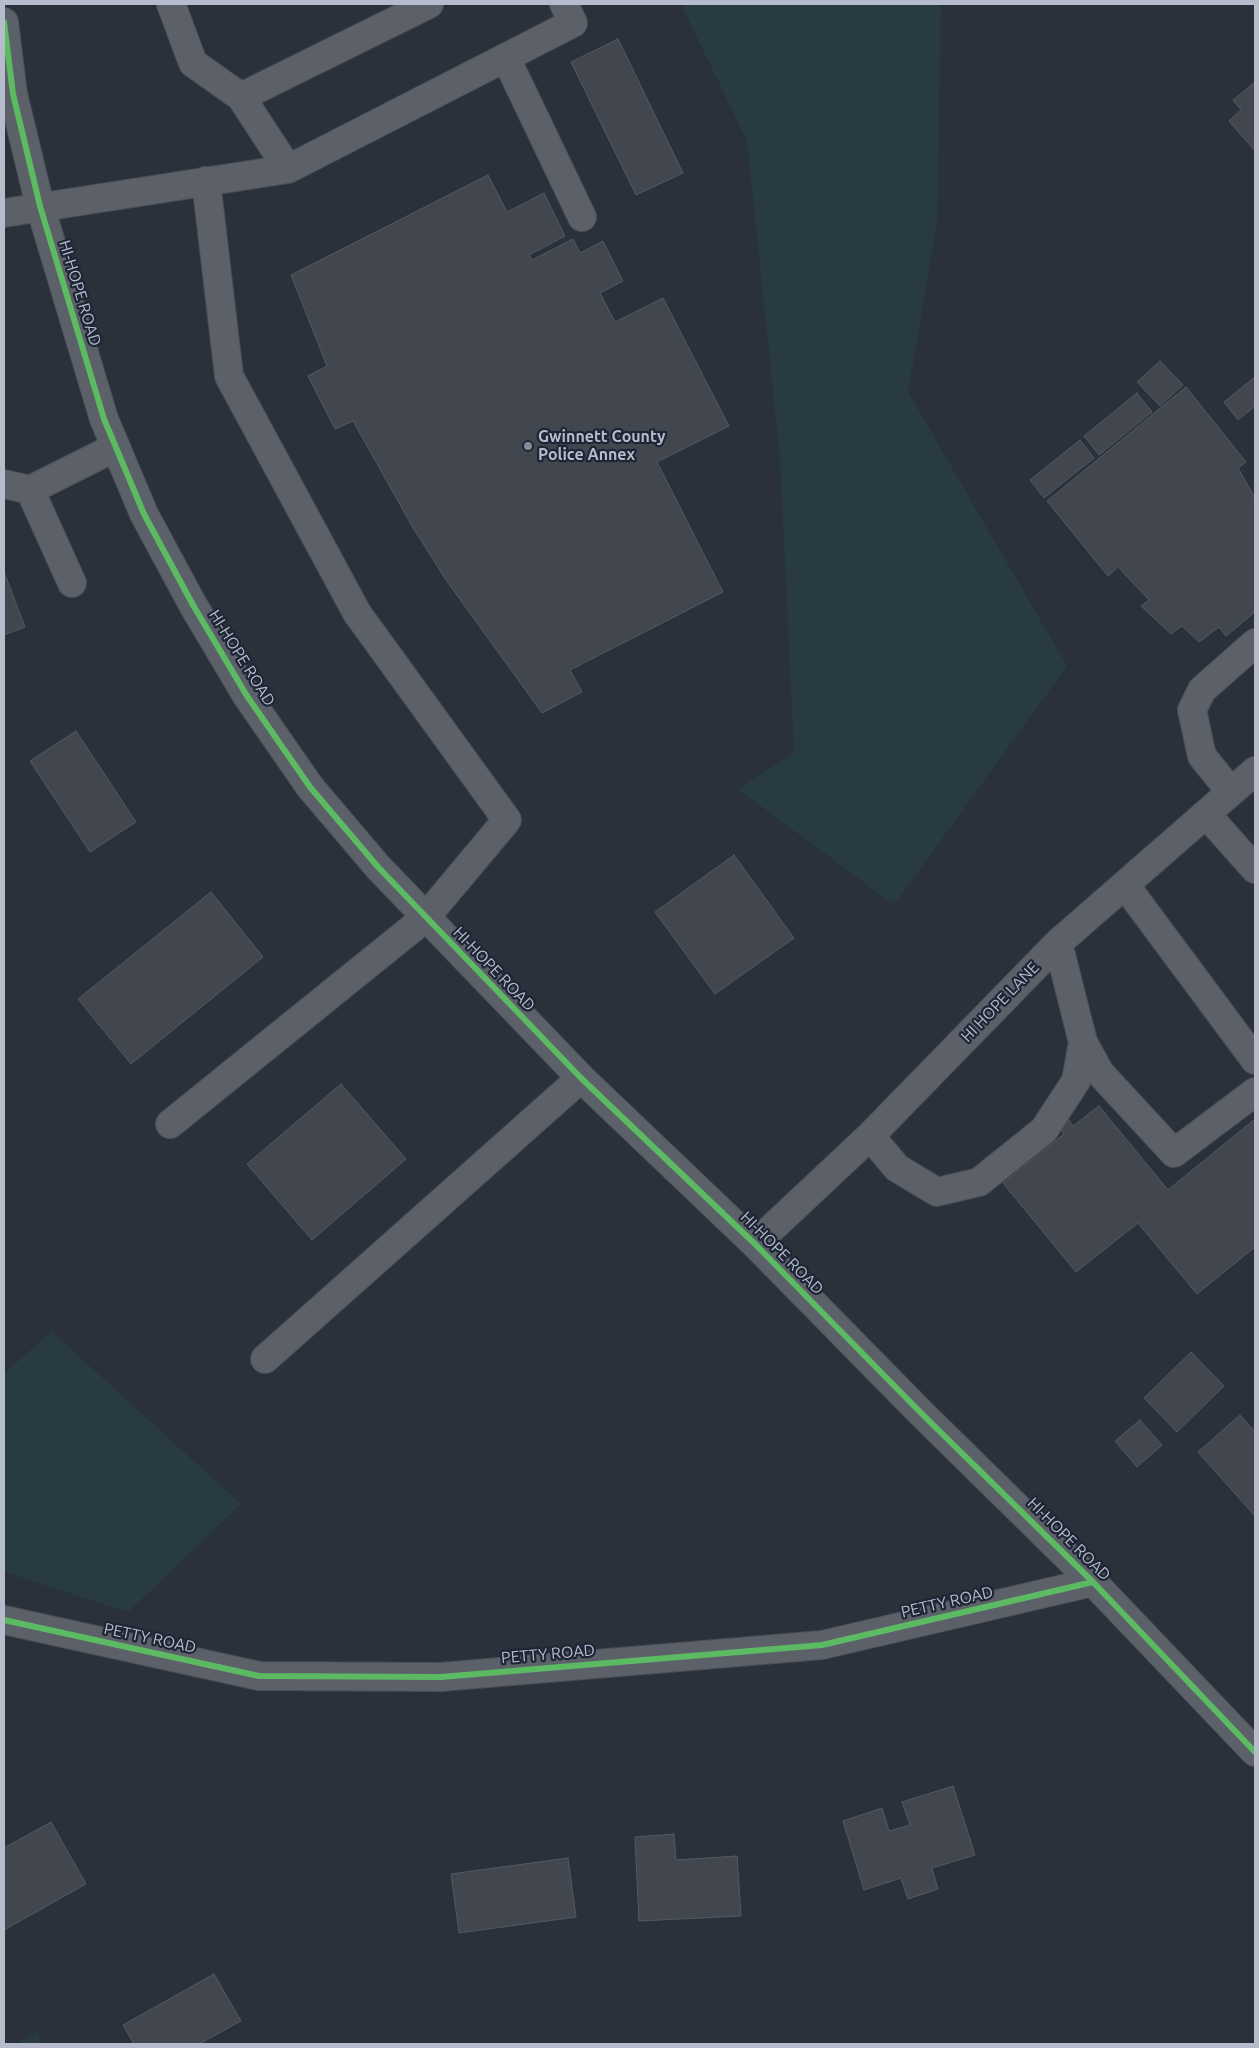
<!DOCTYPE html>
<style>
body{margin:0}
#map{position:relative;width:1259px;height:2048px;overflow:hidden;background:#2b313b;font-family:Ubuntu,sans-serif}
canvas{display:block}
.frame{position:absolute;inset:0;border:5px solid #b6bccb;pointer-events:none}
</style>
<div id="map">
<canvas width="1259" height="2048"></canvas>
<div class="frame"></div>
</div>
<script>
const ctx = document.querySelector('canvas').getContext('2d');
ctx.lineJoin = 'round';
function fillPath(path, color) { ctx.fillStyle = color; ctx.fill(path, 'evenodd'); }
const shape = rows => new Path2D(rows.map(r => 'M' + r).join(''));
function strokePath(path, color, width, dash) { ctx.strokeStyle = color; ctx.lineWidth = width; ctx.lineCap = dash ? 'butt' : 'round'; ctx.setLineDash(dash || []); ctx.stroke(path); }
function write(font, color, halo, rows, align = 'center') {
  ctx.font = font + ' Ubuntu,sans-serif'; ctx.lineWidth = 4.5; ctx.setLineDash([]); ctx.textBaseline = 'middle'; ctx.strokeStyle = halo; ctx.fillStyle = color; for (const [text, x, y, turn = 0] of rows) {
    ctx.save(); ctx.translate(x, y); ctx.rotate((+turn || 0) * Math.PI / 180); ctx.textAlign = isNaN(turn) ? turn : align; if (halo) ctx.strokeText(text, 0, 0); ctx.fillText(text, 0, 0); ctx.restore();
  }
}
const green = shape([
 [681,4,941,4,937,221,908,392,1067,666,894,905,738,789,794,753,780,458,747,141],
 [51,1331,241,1504,128,1612,4,1572,4,1374],
 [37,2032,42,2044,16,2044]
]);
const building = shape([
 [618,39,683,173,636,195,571,62,618,39],
 [1255,82,1255,151,1229,121,1241,110,1233,100,1255,82],
 [488,175,507,212,544,193,565,236,529,255,532,260,573,239,580,253,603,241,623,281,600,293,615,322,663,298,729,426,657,462,723,592,570,670,582,692,542,713,446,580,412,526,353,421,335,429,308,376,327,366,291,275,488,175],
 [1160,361,1183,385,1160,406,1137,382,1160,361],
 [1255,377,1255,406,1238,420,1224,402,1255,377],
 [1186,387,1246,462,1238,468,1255,498,1255,612,1226,636,1219,627,1199,642,1182,626,1171,634,1141,606,1149,600,1118,567,1108,576,1047,501,1186,387],
 [1137,393,1152,412,1099,455,1084,436,1137,393],
 [1080,440,1094,458,1044,498,1030,480,1080,440],
 [4,572,25,627,4,635,4,572],
 [76,731,136,822,90,852,30,761,76,731],
 [734,855,794,938,715,994,655,912,734,855],
 [211,892,263,957,131,1064,78,999,211,892],
 [341,1084,406,1159,312,1240,247,1164,341,1084],
 [1099,1106,1168,1190,1255,1119,1255,1247,1197,1294,1138,1223,1076,1272,1003,1183,1064,1134,1056,1124,1066,1116,1073,1126,1099,1106],
 [1191,1352,1224,1386,1177,1432,1144,1398,1191,1352],
 [1240,1415,1255,1432,1255,1516,1198,1452,1240,1415],
 [1140,1420,1162,1445,1137,1467,1115,1441,1140,1420],
 [953,1786,975,1855,932,1868,938,1889,908,1899,901,1878,864,1890,843,1821,882,1808,889,1831,910,1825,902,1802,953,1786],
 [51,1822,86,1884,4,1930,4,1848,51,1822],
 [674,1834,676,1860,737,1856,741,1916,639,1921,635,1837,674,1834],
 [568,1858,576,1917,459,1933,451,1874,568,1858],
 [214,1974,241,2021,199,2044,134,2044,123,2025,214,1974]
]);
const minor = shape([
 [171,4,193,63,241,97],
 [4,22,13,94,40,206,104,419,144,514,193,605,247,696,310,787,378,867,581,1078,755,1244,920,1412,1093,1582,1255,1752],
 [506,58,582,217],
 [288,169,241,97,429,4],
 [4,213,288,169,573,23,564,4],
 [4,484,30,490],
 [72,583,30,490,116,447],
 [1231,792,1202,756,1192,710,1202,690,1255,643],
 [1206,814,1255,869],
 [1125,885,1255,1060],
 [1083,1042,1100,1073,1174,1153,1255,1092],
 [170,1124,425,918,507,820,357,613,229,376,206,181],
 [870,1136,897,1168,937,1192,979,1182,1044,1130,1076,1081,1083,1042,1058,943],
 [755,1244,870,1136,1058,943,1255,771],
 [265,1359,581,1078],
 [4,1620,259,1676,441,1677,822,1645,1093,1582]
]);
const cycleway = shape([
 [4,22,13,94,40,206,104,419,144,514,193,605,247,696,310,787,378,867,581,1078,755,1244,920,1412,1093,1582,1255,1752],
 [4,1620,259,1676,441,1677,822,1645,1093,1582]
]);
const markers = [
 [528,446,5,"#858b99"]
];
const streetNames = [
 ["HI-HOPE ROAD",80,293,73],
 ["HI-HOPE ROAD",242,658,58],
 ["HI-HOPE ROAD",494,969,46],
 ["HI HOPE LANE",1000,1002,-46],
 ["HI-HOPE ROAD",782,1253,45],
 ["HI-HOPE ROAD",1069,1539,45],
 ["PETTY ROAD",947,1602,-13],
 ["PETTY ROAD",150,1638,12],
 ["PETTY ROAD",548,1654,-5]
];
const poiNames = [
 ["Gwinnett County",538,437],
 ["Police Annex",538,455]
];
fillPath(green, '#283b41');
fillPath(building, '#42474f');
strokePath(building, '#535962', 1);
strokePath(minor, '#494d55', 30);
strokePath(minor, '#5c6069', 28);
strokePath(cycleway, '#5cba63', 6);
for (const [x, y, r, color] of markers) { const dot = new Path2D(); dot.arc(x, y, r, 0, 2 * Math.PI); ctx.fillStyle = color; ctx.fill(dot); strokePath(dot, '#1e2636', 2); }
write('16px', '#b6bccb', '#1e2636', streetNames);
write('bold 16px', '#b6bccb', '#1e2636', poiNames, 'left');
</script>
